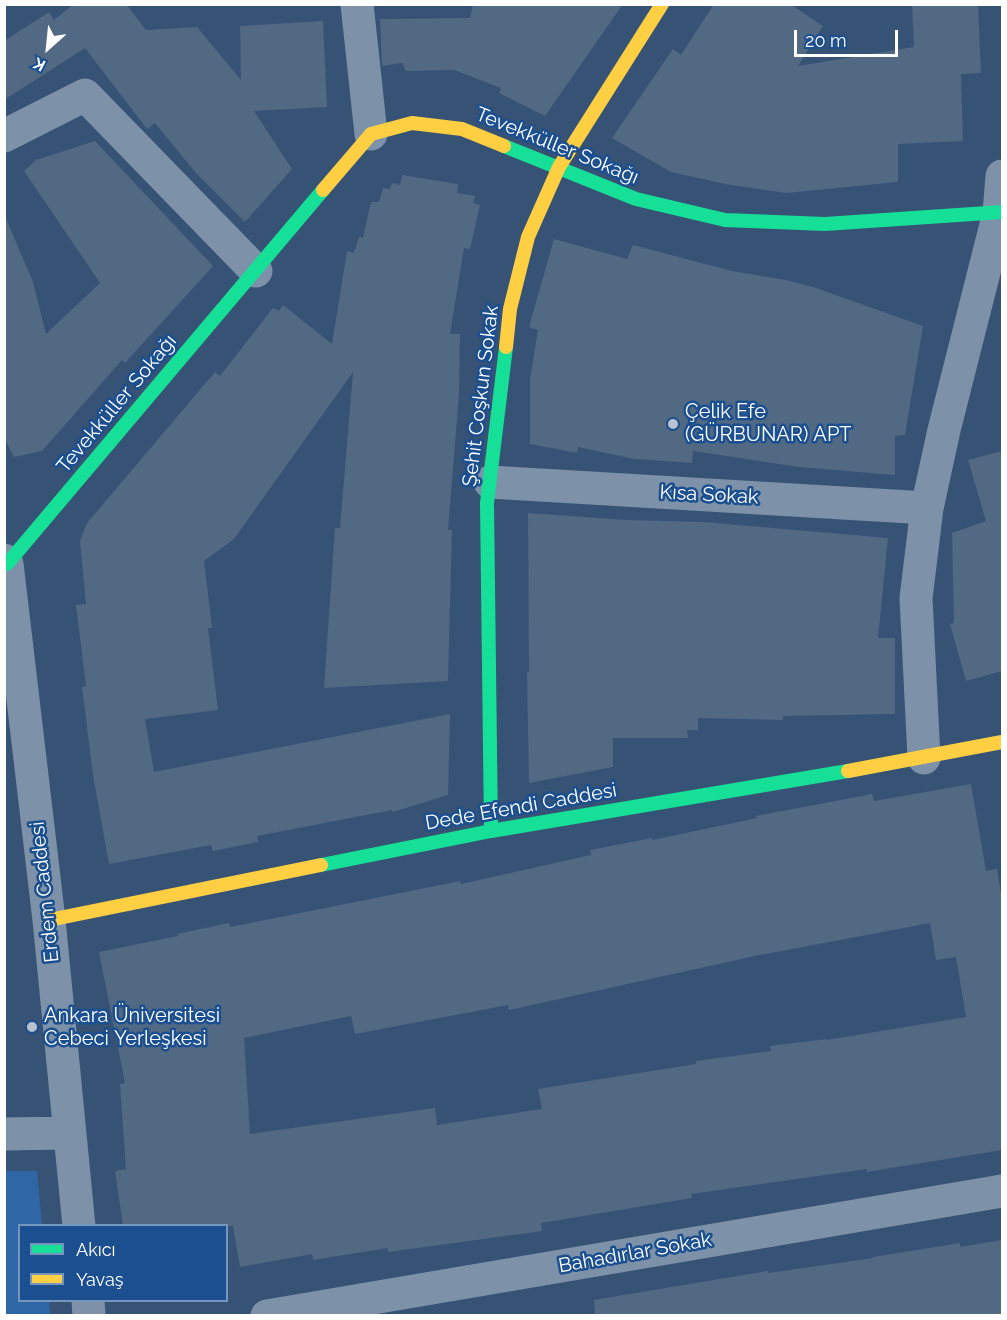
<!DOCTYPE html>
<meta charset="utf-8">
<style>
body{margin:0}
#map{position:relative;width:1007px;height:1320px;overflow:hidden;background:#365274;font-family:Raleway,sans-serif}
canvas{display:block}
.frame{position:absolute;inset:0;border:6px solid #fff;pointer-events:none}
.legend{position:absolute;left:18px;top:1224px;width:210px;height:78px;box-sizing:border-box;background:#1b4f8f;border:2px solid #7695bc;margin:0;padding:8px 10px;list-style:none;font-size:18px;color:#fff}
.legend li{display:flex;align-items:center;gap:12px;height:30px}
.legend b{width:30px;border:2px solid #7695bc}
.north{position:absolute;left:18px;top:18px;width:60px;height:60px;-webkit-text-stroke:4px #1b4f8f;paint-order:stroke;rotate:207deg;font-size:16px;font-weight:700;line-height:24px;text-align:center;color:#fff}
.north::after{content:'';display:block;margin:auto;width:21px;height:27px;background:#fff;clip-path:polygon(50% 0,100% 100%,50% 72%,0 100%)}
.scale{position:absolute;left:794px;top:30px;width:104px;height:27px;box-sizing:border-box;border:3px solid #fff;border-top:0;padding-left:8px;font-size:18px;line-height:21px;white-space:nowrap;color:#fff;-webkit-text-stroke:4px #1b4f8f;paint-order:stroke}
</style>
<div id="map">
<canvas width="1007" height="1320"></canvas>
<div class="frame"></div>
<ul class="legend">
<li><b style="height:8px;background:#16e098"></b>Akıcı</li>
<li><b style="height:8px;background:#ffcf43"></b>Yavaş</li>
</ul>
<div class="north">K</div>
<div class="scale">20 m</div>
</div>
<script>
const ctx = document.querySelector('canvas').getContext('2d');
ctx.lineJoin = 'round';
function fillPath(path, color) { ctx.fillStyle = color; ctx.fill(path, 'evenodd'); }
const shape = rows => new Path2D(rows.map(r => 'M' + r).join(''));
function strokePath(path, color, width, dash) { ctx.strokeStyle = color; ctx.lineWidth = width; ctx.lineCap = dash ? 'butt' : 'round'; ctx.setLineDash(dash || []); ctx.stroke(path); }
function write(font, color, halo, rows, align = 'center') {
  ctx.font = font + ' Raleway,sans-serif'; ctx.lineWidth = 5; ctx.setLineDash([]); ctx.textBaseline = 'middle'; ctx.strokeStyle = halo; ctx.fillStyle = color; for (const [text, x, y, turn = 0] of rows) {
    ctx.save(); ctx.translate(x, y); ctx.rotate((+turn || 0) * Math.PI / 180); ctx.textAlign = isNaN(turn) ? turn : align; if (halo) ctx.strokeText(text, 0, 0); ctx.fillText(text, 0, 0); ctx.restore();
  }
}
const green = shape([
 [5,1171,37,1171,42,1225,20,1226,20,1300,49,1301,50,1315,5,1315]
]);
const building = shape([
 [74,4,126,4,146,30,197,27,241,80,240,26,323,21,327,107,254,111,292,169,245,222,196,173,155,123,147,129,85,48,4,100,4,41,49,12,54,20],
 [473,4,623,4,545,116,499,93,501,88,454,70,406,71,402,63,382,66,380,19,470,18],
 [714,4,790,4,823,26,798,66,914,47,912,4,978,4,981,73,961,74,963,141,898,144,898,182,786,193,725,184,671,172,612,138,673,49,681,55],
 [95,141,213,266,125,363,122,360,42,451,14,457,4,437,4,214,33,282,46,334,100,283,24,171,36,160],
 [402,175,458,184,457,193,475,196,473,203,480,205,470,249,464,248,450,334,460,334,459,394,448,530,452,530,448,681,324,688,335,528,340,528,353,372,234,539,204,561,212,628,208,628,218,710,145,719,154,772,450,714,448,795,393,812,392,810,257,836,258,842,213,851,211,845,109,864,93,775,82,687,86,686,76,605,86,604,80,541,87,523,215,372,220,376,273,308,279,311,283,305,332,344,347,251,354,253,359,237,363,238,371,202,379,202,383,188,390,189,392,183,400,185],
 [554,239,627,259,633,245,732,271,786,280,816,288,923,326,905,435,895,436,895,475,799,467,693,451,692,463,634,459,578,447,577,453,530,444,530,379,538,330,529,327],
 [1002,451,1002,671,966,681,950,624,954,623,952,533,986,521,968,460],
 [528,513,626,520,704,522,888,538,878,638,895,638,895,714,783,716,783,720,698,718,698,730,687,730,688,738,613,738,613,767,529,783,527,672,529,672],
 [971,784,986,871,997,869,1002,900,1002,1150,867,1172,867,1169,691,1194,692,1198,541,1223,542,1231,388,1252,388,1248,313,1260,312,1254,240,1267,233,1226,123,1226,115,1171,126,1169,120,1084,125,1083,99,952,178,936,177,934,229,923,230,927,460,881,461,884,591,855,590,850,652,838,653,840,757,818,756,816,872,794,874,801],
 [930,923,936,960,956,957,966,1017,827,1040,827,1039,770,1046,771,1051,696,1061,696,1064,538,1089,542,1109,437,1125,435,1108,250,1134,244,1038,351,1016,355,1034,508,1005,509,1010,755,956],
 [1002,1240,1002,1316,595,1316,594,1300,768,1271,768,1273,873,1258,873,1257,960,1243,960,1247]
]);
const street = shape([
 [357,4,371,134],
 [4,136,85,95,256,271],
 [490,482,927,508],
 [4,560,7,564,49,920,79,1226],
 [924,758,916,598,927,508,944,430,999,213,1002,176],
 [4,1134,69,1133],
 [88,1300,89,1316],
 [267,1316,1002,1191]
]);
const fast = shape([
 [504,146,636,199,725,220,825,224,1002,212],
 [7,564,323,190],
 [491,831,487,503,506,347],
 [321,865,491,831,848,771]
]);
const slow = shape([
 [323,190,371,134,412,123,462,129,504,146],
 [506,347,510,309,528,237,559,167,662,4],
 [848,771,1002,742],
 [49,920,321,865]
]);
const markers = [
 [673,424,6,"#b9c2ce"],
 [32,1027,6,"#b9c2ce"]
];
const streetNames = [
 ["Tevekküller Sokağı",557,146,22],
 ["Şehit Coşkun Sokak",481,396,-83],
 ["Tevekküller Sokağı",117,404,-50],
 ["Kısa Sokak",709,495,3],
 ["Dede Efendi Caddesi",521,807,-10],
 ["Erdem Caddesi",45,892,-96],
 ["Bahadırlar Sokak",635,1253,-10]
];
const poiNames = [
 ["Çelik Efe",685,412],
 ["(GÜRBUNAR) APT",685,435],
 ["Ankara Üniversitesi",44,1016],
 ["Cebeci Yerleşkesi",44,1039]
];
fillPath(green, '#2f66a5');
fillPath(building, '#526984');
strokePath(street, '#7d92a8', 33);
strokePath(fast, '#16e098', 14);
strokePath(slow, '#ffcf43', 14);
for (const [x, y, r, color] of markers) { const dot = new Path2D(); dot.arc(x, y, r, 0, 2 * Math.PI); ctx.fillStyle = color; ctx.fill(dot); strokePath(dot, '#1b4f8f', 2); }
write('20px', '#fff', '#1b4f8f', streetNames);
write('20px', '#fff', '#1b4f8f', poiNames, 'left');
</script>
